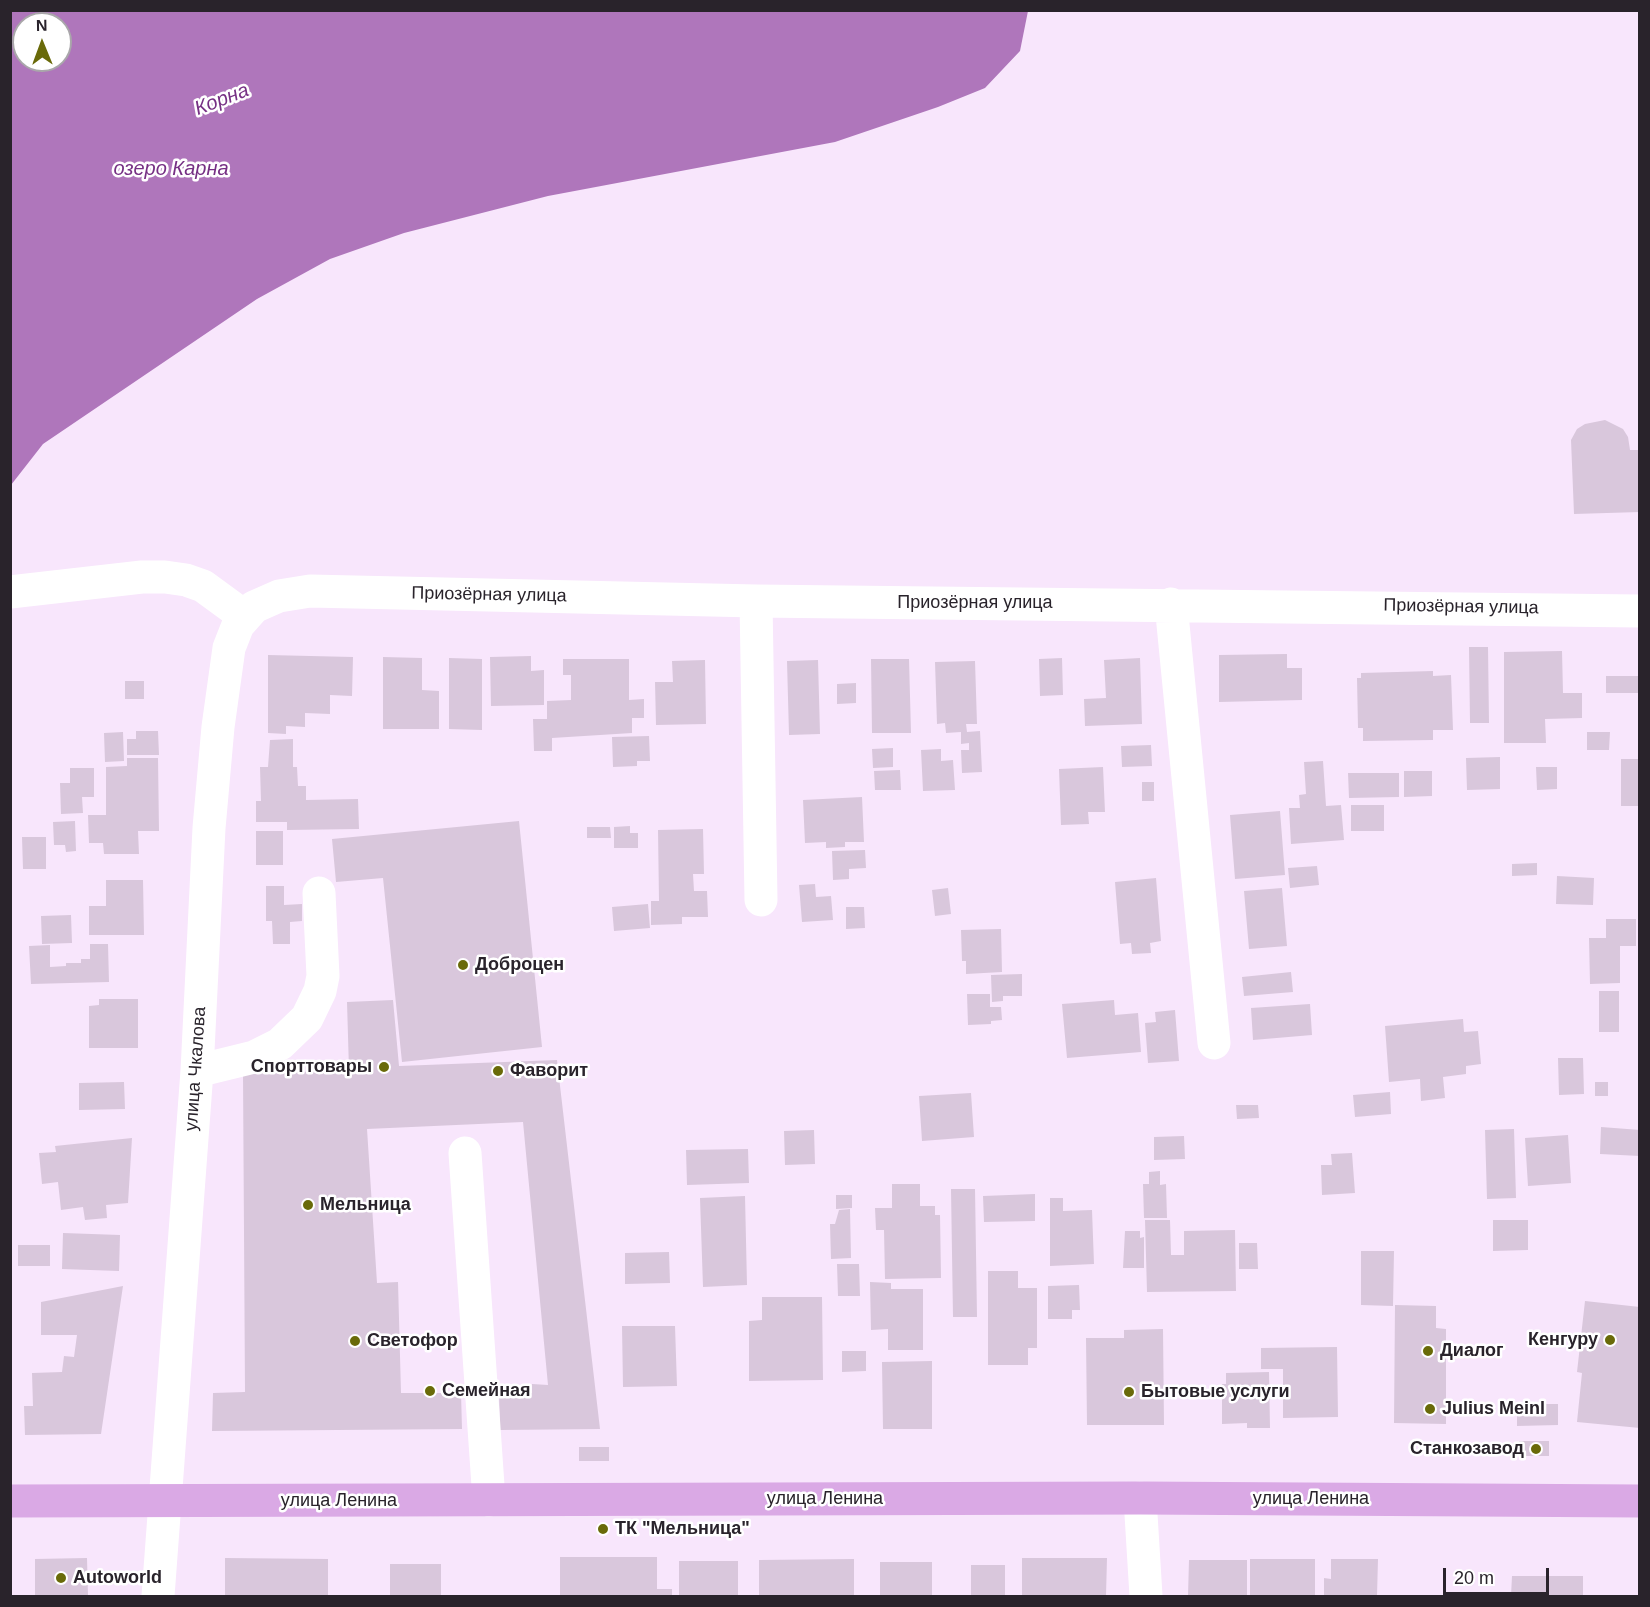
<!DOCTYPE html>
<meta charset="utf-8">
<style>
body{margin:0}
#map{position:relative;width:1650px;height:1607px;overflow:hidden;background:#f8e6fc;font-family:Helvetica,sans-serif}
canvas{display:block}
.frame{position:absolute;inset:0;border:12px solid #29232b;pointer-events:none}
.north{position:absolute;left:12px;top:12px;width:60px;height:60px;box-sizing:border-box;background:#fff;border:2px solid #a9a7aa;border-radius:50%;rotate:359deg;font-size:16px;font-weight:700;line-height:24px;text-align:center;color:#29232b}
.north::after{content:'';display:block;margin:auto;width:21px;height:27px;background:#696a09;clip-path:polygon(50% 0,100% 100%,50% 72%,0 100%)}
.scale{position:absolute;left:1443px;top:1568px;width:106px;height:27px;box-sizing:border-box;border:3px solid #29232b;border-top:0;padding-left:8px;font-size:18px;line-height:21px;white-space:nowrap;color:#29232b;-webkit-text-stroke:4px #fff;paint-order:stroke}
</style>
<div id="map">
<canvas width="1650" height="1607"></canvas>
<div class="frame"></div>
<div class="north">N</div>
<div class="scale">20 m</div>
</div>
<script>
const ctx = document.querySelector('canvas').getContext('2d');
ctx.lineJoin = 'round';
function fillPath(path, color) { ctx.fillStyle = color; ctx.fill(path, 'evenodd'); }
const shape = rows => new Path2D(rows.map(r => 'M' + r).join(''));
function strokePath(path, color, width, dash) { ctx.strokeStyle = color; ctx.lineWidth = width; ctx.lineCap = dash ? 'butt' : 'round'; ctx.setLineDash(dash || []); ctx.stroke(path); }
function write(font, color, halo, rows, align = 'center') {
  ctx.font = font + ' Helvetica,sans-serif'; ctx.lineWidth = 5; ctx.setLineDash([]); ctx.textBaseline = 'middle'; ctx.strokeStyle = halo; ctx.fillStyle = color; for (const [text, x, y, turn = 0] of rows) {
    ctx.save(); ctx.translate(x, y); ctx.rotate((+turn || 0) * Math.PI / 180); ctx.textAlign = isNaN(turn) ? turn : align; if (halo) ctx.strokeText(text, 0, 0); ctx.fillText(text, 0, 0); ctx.restore();
  }
}
const water = shape([
 [11,10,1028,10,1028,11,1020,51,985,88,938,107,835,142,548,196,404,233,330,259,257,299,43,444,11,485],
 [24,24,60,24,60,60,24,60]
]);
const building = shape([
 [1605,420,1623,429,1628,437,1630,450,1640,450,1640,512,1574,514,1571,440,1577,429,1585,424],
 [1469,647,1488,647,1489,723,1470,723],
 [1562,651,1563,693,1582,693,1582,718,1545,719,1546,743,1504,743,1504,652],
 [1287,654,1287,668,1302,668,1302,700,1219,702,1219,655],
 [268,655,353,657,352,696,330,695,330,714,305,713,305,727,286,726,286,734,268,733],
 [531,656,531,671,544,670,544,705,491,706,490,657],
 [383,657,422,658,422,690,439,691,439,729,383,729],
 [449,658,482,659,482,730,449,729],
 [1062,658,1063,695,1040,696,1039,659],
 [1140,658,1142,724,1085,726,1084,699,1106,698,1104,660],
 [563,659,629,659,629,700,644,699,644,718,632,718,632,733,552,738,552,751,534,751,533,719,547,719,547,701,571,700,571,675,563,675],
 [871,659,909,659,911,733,872,733],
 [705,660,706,724,656,725,655,682,673,682,672,661],
 [818,660,820,734,789,735,787,661],
 [975,661,977,724,966,724,967,732,980,731,982,772,962,773,961,750,969,750,969,743,961,744,961,732,946,733,945,723,937,724,935,662],
 [1433,671,1433,676,1451,675,1453,730,1433,730,1433,740,1363,741,1363,728,1358,728,1357,678,1361,678,1361,673],
 [1606,676,1640,676,1640,693,1606,693],
 [125,681,144,681,144,699,125,699],
 [856,683,856,703,837,704,837,684],
 [136,731,158,731,159,755,127,755,127,739,136,739],
 [123,732,124,761,105,762,104,733],
 [1587,732,1610,732,1609,750,1587,750],
 [649,736,650,761,637,761,637,766,613,767,612,737],
 [293,739,293,767,297,767,298,786,306,786,306,800,358,799,359,829,287,830,287,822,256,822,256,801,261,801,260,767,268,767,270,740],
 [1151,745,1152,766,1122,767,1121,746],
 [893,748,893,767,873,768,872,749],
 [941,749,941,761,953,760,955,790,923,791,921,750],
 [1500,757,1500,789,1467,790,1466,758],
 [127,758,158,758,159,831,138,831,139,854,104,854,103,843,89,843,88,815,106,815,106,767,127,766],
 [1621,759,1640,759,1640,806,1621,806],
 [1323,761,1326,806,1341,805,1344,840,1291,844,1289,808,1300,808,1299,795,1306,794,1304,762],
 [1103,767,1105,812,1088,812,1089,824,1061,825,1059,769],
 [1536,767,1557,767,1557,789,1537,790],
 [70,768,94,768,94,797,82,797,83,813,61,814,60,783,70,783],
 [900,770,901,790,875,790,874,771],
 [1404,771,1432,771,1432,796,1404,797],
 [1348,773,1399,773,1399,797,1349,798],
 [1142,782,1154,782,1154,801,1142,801],
 [862,797,864,842,845,842,845,847,826,848,826,842,805,843,803,800],
 [1351,805,1384,805,1384,831,1351,831],
 [1280,811,1285,875,1235,879,1230,815],
 [75,821,76,851,66,852,65,845,54,845,53,822],
 [519,821,542,1047,402,1062,383,878,336,882,332,839],
 [630,826,630,833,638,833,638,848,614,848,614,827],
 [587,827,610,827,611,838,587,838],
 [703,829,704,874,693,874,694,891,707,891,708,917,682,917,682,924,651,925,651,901,659,901,658,830],
 [256,831,283,831,283,865,256,865],
 [22,837,46,837,46,869,23,869],
 [865,850,866,868,849,869,849,879,833,880,832,851],
 [1537,863,1537,875,1512,876,1512,864],
 [1317,866,1319,885,1290,888,1288,868],
 [1557,876,1594,878,1593,905,1556,904],
 [1156,878,1161,941,1150,943,1151,953,1132,954,1131,943,1120,944,1115,882],
 [106,880,143,880,144,935,89,935,89,906,106,906],
 [815,884,816,897,831,896,833,920,802,922,799,885],
 [266,886,284,886,284,905,302,904,302,921,290,922,290,944,273,944,272,921,266,921],
 [948,888,951,914,935,916,932,890],
 [1282,888,1287,946,1249,949,1244,891],
 [648,904,650,928,614,931,612,907],
 [846,907,864,907,865,928,846,929],
 [71,915,72,943,42,944,41,916],
 [1606,919,1636,919,1636,946,1620,946,1620,983,1590,984,1589,938,1606,938],
 [1001,929,1002,972,966,974,966,961,962,961,961,930],
 [90,944,108,944,109,982,31,984,29,946,50,945,50,967,66,966,66,963,81,963,81,959,90,959],
 [1291,972,1293,992,1244,996,1242,977],
 [1022,974,1022,996,1003,996,1003,1001,992,1002,991,975],
 [1599,991,1619,991,1619,1032,1599,1032],
 [967,994,990,994,990,1007,1001,1007,1002,1020,991,1021,991,1024,968,1025],
 [99,999,138,999,138,1048,89,1048,89,1006,99,1005],
 [393,1000,399,1066,557,1060,600,1429,500,1430,499,1393,532,1393,532,1384,548,1385,523,1122,367,1129,377,1283,398,1282,401,1393,461,1393,462,1429,212,1431,213,1393,245,1392,243,1074,349,1070,347,1002],
 [1114,1000,1115,1015,1138,1013,1141,1052,1067,1058,1062,1004],
 [1310,1004,1312,1035,1253,1040,1251,1008],
 [1175,1010,1179,1061,1148,1063,1145,1023,1156,1022,1155,1012],
 [1463,1019,1464,1032,1478,1031,1481,1064,1466,1066,1466,1074,1443,1077,1445,1098,1421,1101,1420,1079,1389,1082,1385,1026],
 [1558,1058,1583,1058,1584,1094,1559,1095],
 [124,1082,125,1109,79,1110,79,1083],
 [1595,1082,1608,1082,1608,1096,1595,1096],
 [1390,1092,1391,1114,1355,1117,1353,1095],
 [971,1093,974,1137,922,1141,919,1096],
 [1236,1105,1258,1105,1259,1118,1237,1119],
 [1601,1127,1640,1130,1640,1156,1600,1154],
 [1514,1129,1516,1198,1487,1199,1485,1130],
 [814,1130,815,1164,785,1165,784,1131],
 [1568,1135,1571,1183,1528,1186,1525,1138],
 [1184,1136,1185,1159,1154,1160,1154,1137],
 [132,1138,128,1203,106,1205,107,1218,85,1220,83,1207,61,1210,58,1182,42,1184,39,1153,56,1152,55,1146],
 [748,1149,749,1183,687,1185,686,1150],
 [1352,1153,1355,1193,1322,1195,1321,1165,1332,1165,1331,1154],
 [1160,1171,1160,1185,1166,1184,1167,1218,1144,1218,1143,1184,1149,1184,1149,1172],
 [892,1184,920,1184,920,1206,935,1206,935,1215,940,1215,941,1278,885,1279,884,1230,876,1230,875,1208,892,1208],
 [951,1189,975,1189,977,1317,953,1317],
 [1035,1194,1035,1221,984,1222,983,1196],
 [836,1195,852,1195,852,1208,836,1209],
 [745,1196,747,1285,703,1287,700,1198],
 [1050,1198,1063,1198,1063,1211,1092,1210,1094,1264,1050,1266],
 [850,1209,851,1258,831,1259,830,1224,835,1224,839,1210],
 [1145,1220,1170,1220,1171,1255,1184,1255,1184,1231,1235,1230,1236,1291,1147,1292],
 [1493,1220,1528,1220,1528,1250,1493,1251],
 [1125,1231,1140,1231,1140,1238,1144,1237,1144,1268,1123,1268],
 [63,1233,120,1235,119,1271,62,1269],
 [1239,1243,1257,1243,1258,1269,1239,1269],
 [18,1245,50,1245,50,1266,18,1266],
 [1361,1251,1394,1251,1393,1306,1361,1305],
 [669,1252,670,1283,625,1284,625,1253],
 [837,1264,859,1264,860,1296,838,1296],
 [988,1271,1018,1271,1018,1288,1037,1288,1037,1348,1028,1348,1028,1365,988,1365],
 [870,1282,891,1283,891,1289,923,1289,923,1350,888,1350,888,1329,871,1330],
 [1079,1285,1080,1310,1072,1310,1072,1319,1048,1319,1048,1286],
 [123,1286,101,1434,25,1435,24,1406,33,1406,32,1373,62,1372,64,1356,74,1357,77,1335,41,1335,41,1302],
 [762,1297,822,1297,823,1380,749,1381,749,1321,762,1320],
 [1585,1301,1640,1307,1640,1428,1577,1422,1582,1373,1577,1372],
 [1395,1305,1436,1306,1436,1328,1446,1329,1446,1424,1394,1423],
 [622,1326,675,1326,677,1386,623,1387],
 [1163,1329,1164,1425,1087,1425,1086,1338,1124,1338,1124,1330],
 [1337,1347,1338,1417,1283,1418,1283,1369,1261,1369,1261,1348],
 [842,1351,866,1351,866,1371,842,1372],
 [932,1361,932,1429,883,1429,882,1362],
 [1269,1372,1270,1428,1247,1428,1247,1423,1222,1424,1222,1384,1226,1384,1226,1373],
 [1517,1404,1558,1404,1558,1425,1517,1426],
 [1519,1441,1549,1441,1549,1456,1519,1456],
 [579,1447,609,1447,609,1461,579,1461],
 [560,1557,657,1557,657,1589,672,1589,672,1596,560,1596],
 [87,1558,88,1596,35,1596,35,1559],
 [225,1558,328,1559,328,1596,225,1596],
 [1022,1558,1107,1558,1106,1596,1022,1596],
 [854,1559,854,1596,759,1596,759,1560],
 [1250,1559,1315,1559,1315,1596,1250,1596],
 [1331,1559,1378,1559,1377,1596,1324,1596,1324,1578,1331,1579],
 [1189,1560,1247,1560,1247,1596,1188,1596],
 [679,1561,738,1561,738,1596,679,1596],
 [880,1562,932,1562,932,1596,880,1596],
 [390,1564,441,1564,441,1596,390,1596],
 [971,1565,1005,1565,1005,1596,971,1596],
 [1512,1576,1583,1576,1583,1596,1511,1596]
]);
const minor = shape([
 [10,592,142,577,165,577,186,580,203,586,244,616],
 [756,601,761,900],
 [1171,604,1214,1043],
 [197,1071,254,1057,280,1044,307,1018,320,991,323,976,319,893],
 [465,1153,489,1500],
 [1140,1498,1146,1596],
 [158,1596,197,1071,209,828,218,727,229,648,238,625,254,607,279,596,310,591,756,601,1640,611]
]);
const major = shape([
 [10,1501,1140,1498,1640,1501]
]);
const markers = [
 [463,965,6,"#696a09"],
 [384,1067,6,"#696a09"],
 [498,1071,6,"#696a09"],
 [308,1205,6,"#696a09"],
 [1610,1340,6,"#696a09"],
 [355,1341,6,"#696a09"],
 [1428,1351,6,"#696a09"],
 [430,1391,6,"#696a09"],
 [1129,1392,6,"#696a09"],
 [1430,1409,6,"#696a09"],
 [1536,1449,6,"#696a09"],
 [603,1529,6,"#696a09"],
 [61,1578,6,"#696a09"]
];
const streetNames = [
 ["Приозёрная улица",489,595,1],
 ["Приозёрная улица",975,603],
 ["Приозёрная улица",1461,607,1],
 ["улица Чкалова",196,1069,-86],
 ["улица Ленина",825,1499],
 ["улица Ленина",1311,1499],
 ["улица Ленина",339,1501]
];
const poiNames = [
 ["Доброцен",475,965],
 ["Спорттовары",372,1067,"right"],
 ["Фаворит",510,1071],
 ["Мельница",320,1205],
 ["Кенгуру",1598,1340,"right"],
 ["Светофор",367,1341],
 ["Диалог",1440,1351],
 ["Семейная",442,1391],
 ["Бытовые услуги",1141,1392],
 ["Julius Meinl",1442,1409],
 ["Станкозавод",1524,1449,"right"],
 ["ТК \"Мельница\"",615,1529],
 ["Autoworld",73,1578]
];
const waterNames = [
 ["Корна",222,100,-21],
 ["озеро Карна",171,169]
];
fillPath(water, '#af76bb');
fillPath(building, '#d9c7dc');
strokePath(minor, '#fff', 33);
strokePath(major, '#daa9e5', 33);
for (const [x, y, r, color] of markers) { const dot = new Path2D(); dot.arc(x, y, r, 0, 2 * Math.PI); ctx.fillStyle = color; ctx.fill(dot); strokePath(dot, '#fff', 2); }
write('18px', '#29232b', '#fff', streetNames);
write('bold 18px', '#29232b', '#fff', poiNames, 'left');
write('italic 20px', '#763084', '#fff', waterNames);
</script>
